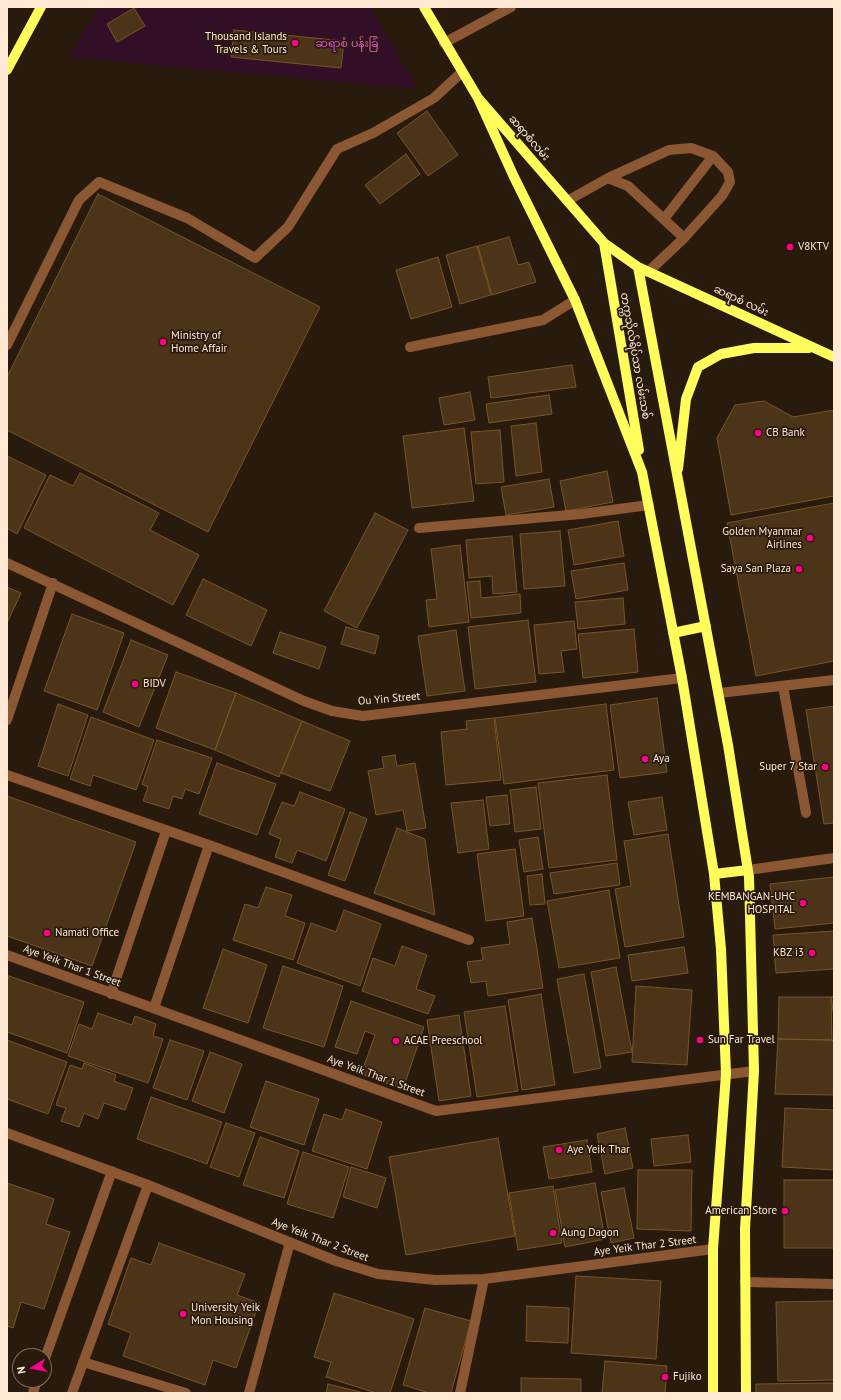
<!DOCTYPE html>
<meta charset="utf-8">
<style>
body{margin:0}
#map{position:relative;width:841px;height:1400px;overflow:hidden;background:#281b0d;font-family:"PT Sans",sans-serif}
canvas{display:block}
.frame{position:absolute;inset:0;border:8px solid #ffe8d4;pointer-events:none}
.north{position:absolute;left:12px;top:1348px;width:40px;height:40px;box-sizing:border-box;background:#281b0d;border:1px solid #7e6d5d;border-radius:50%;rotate:259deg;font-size:11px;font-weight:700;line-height:16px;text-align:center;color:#ffe8d4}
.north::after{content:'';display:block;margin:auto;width:14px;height:18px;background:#ff0089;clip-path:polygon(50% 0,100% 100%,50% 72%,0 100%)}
</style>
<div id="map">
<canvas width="841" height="1400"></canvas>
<div class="frame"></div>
<div class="north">N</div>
</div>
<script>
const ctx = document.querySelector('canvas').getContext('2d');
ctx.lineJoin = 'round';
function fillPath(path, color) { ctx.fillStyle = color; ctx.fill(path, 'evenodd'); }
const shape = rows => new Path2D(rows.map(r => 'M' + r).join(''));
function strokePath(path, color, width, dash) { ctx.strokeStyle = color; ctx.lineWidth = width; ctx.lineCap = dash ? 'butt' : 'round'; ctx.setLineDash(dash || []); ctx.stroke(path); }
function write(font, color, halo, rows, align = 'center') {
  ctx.font = font + ' "PT Sans","Noto Sans Myanmar",sans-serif'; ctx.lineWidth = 3.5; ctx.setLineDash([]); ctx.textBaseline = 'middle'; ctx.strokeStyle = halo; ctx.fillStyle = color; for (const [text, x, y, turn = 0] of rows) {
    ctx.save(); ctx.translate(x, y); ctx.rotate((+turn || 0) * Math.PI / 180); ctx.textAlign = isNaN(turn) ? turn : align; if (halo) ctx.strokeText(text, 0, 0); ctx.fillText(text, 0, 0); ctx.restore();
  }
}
const green = shape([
 [99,7,371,7,417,89,69,57]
]);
const building = shape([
 [134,8,145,26,117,42,107,24,134,8],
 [234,30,344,41,341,68,231,57,234,30],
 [427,111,458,155,428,176,397,133,427,111],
 [406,154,420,174,380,204,365,185,406,154],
 [98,194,320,307,208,532,7,430,7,377,98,194],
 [509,237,518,265,529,262,536,282,492,295,478,246,509,237],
 [477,246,491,295,460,304,446,255,477,246],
 [438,257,452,307,411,319,396,270,438,257],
 [572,365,576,387,491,398,488,377,572,365],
 [470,392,475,420,444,425,439,398,470,392],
 [549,395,552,414,489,423,486,404,549,395],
 [764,401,793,417,834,410,834,496,731,515,717,438,735,405,764,401],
 [536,423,542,472,516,476,511,426,536,423],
 [464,428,474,501,412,508,403,436,464,428],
 [500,430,504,482,476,484,471,432,500,430],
 [7,456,46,475,17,534,7,528,7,456],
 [607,471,613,502,566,511,560,481,607,471],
 [80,473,159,513,150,530,199,555,173,605,24,528,50,475,73,486,80,473],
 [549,479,554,507,506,515,501,487,549,479],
 [834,503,834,661,756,676,727,523,834,503],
 [375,513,408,530,357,628,324,611,375,513],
 [618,521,624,556,574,565,568,530,618,521],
 [560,531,565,586,524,589,520,534,560,531],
 [512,536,517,592,493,594,492,576,469,578,466,540,512,536],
 [460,545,469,622,429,627,426,600,437,599,431,549,460,545],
 [624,563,628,590,576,599,571,571,624,563],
 [203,579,267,610,251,646,186,615,203,579],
 [480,581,481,598,520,594,521,613,471,618,467,582,480,581],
 [7,587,21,593,7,623,7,587],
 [623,598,625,624,578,629,575,602,623,598],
 [72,614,124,633,97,710,44,691,72,614],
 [528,620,536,682,475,689,468,627,528,620],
 [574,621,577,649,561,651,564,672,539,674,534,625,574,621],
 [346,627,379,636,375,654,341,644,346,627],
 [634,629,638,672,583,678,578,634,634,629],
 [456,630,465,691,427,696,418,636,456,630],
 [280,632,326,647,319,669,273,653,280,632],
 [131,640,168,655,139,727,103,712,131,640],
 [176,672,236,693,215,750,156,728,176,672],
 [236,693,302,721,279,777,215,750,236,693],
 [657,698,667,772,620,778,610,705,657,698],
 [58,704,88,715,68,776,38,766,58,704],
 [606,704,614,770,504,784,495,718,606,704],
 [834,706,834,823,824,824,806,710,834,706],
 [91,717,154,740,136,790,93,775,90,786,70,779,91,717],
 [494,718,501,780,446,785,441,732,467,729,466,721,494,718],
 [302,721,350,741,330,791,281,773,302,721],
 [157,740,212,758,199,794,185,789,182,799,173,796,169,809,143,801,148,787,142,784,157,740],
 [395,755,397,766,415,763,426,828,407,831,403,810,376,815,368,771,384,768,382,757,395,755],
 [217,763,276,784,257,835,199,814,217,763],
 [607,775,617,860,549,868,538,783,607,775],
 [536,787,541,829,515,832,510,790,536,787],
 [300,792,345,809,326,861,297,850,292,863,275,857,281,839,269,834,282,802,294,806,300,792],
 [507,795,510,824,490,826,486,797,507,795],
 [7,796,136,842,92,966,7,936,7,796],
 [662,797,667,830,634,835,628,802,662,797],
 [483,800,489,849,458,853,451,803,483,800],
 [350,812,367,819,345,881,328,875,350,812],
 [397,828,425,839,435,915,374,893,397,828],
 [668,834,684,937,625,947,615,889,631,886,624,841,668,834],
 [538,837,543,869,524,872,519,840,538,837],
 [515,849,524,916,486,921,477,854,515,849],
 [617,863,620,885,554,894,550,873,617,863],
 [542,874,545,904,530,905,527,876,542,874],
 [834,877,834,923,775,929,770,884,834,877],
 [266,887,292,895,285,916,305,923,293,960,233,940,245,904,258,908,266,887],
 [609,890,620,958,559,968,547,901,609,890],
 [344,910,381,924,360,986,297,963,311,923,336,932,344,910],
 [532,918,543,988,488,996,486,981,471,983,467,962,483,960,481,948,510,944,507,922,532,918],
 [834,931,834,969,776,973,773,935,834,931],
 [402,946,427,955,416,989,435,996,428,1014,362,991,373,958,395,966,402,946],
 [684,947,688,973,632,981,628,955,684,947],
 [223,949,267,965,248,1023,203,1008,223,949],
 [283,966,343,986,324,1047,263,1028,283,966],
 [616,967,632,1052,606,1056,591,972,616,967],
 [584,974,601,1068,574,1073,557,979,584,974],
 [9,976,84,1002,67,1053,7,1032,7,981,9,976],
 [636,986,692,990,687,1065,632,1062,636,986],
 [541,994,555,1085,522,1090,508,1000,541,994],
 [834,996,834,1017,831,997,834,996],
 [779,997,831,997,832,1040,778,1039,779,997],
 [351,1001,424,1027,403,1089,361,1074,375,1035,365,1031,357,1054,335,1047,351,1001],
 [505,1006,518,1091,477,1097,464,1012,505,1006],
 [98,1013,132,1025,135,1016,156,1024,153,1036,163,1039,148,1083,68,1056,79,1024,92,1029,98,1013],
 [459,1015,471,1096,439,1101,427,1020,459,1015],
 [778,1039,832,1040,834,1042,834,1095,775,1094,778,1039],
 [7,1040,67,1062,48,1114,7,1099,7,1040],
 [170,1040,204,1051,187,1100,153,1088,170,1040],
 [210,1052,242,1064,224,1113,192,1101,210,1052],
 [84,1063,116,1075,114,1081,133,1088,125,1110,104,1103,98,1119,84,1113,79,1127,61,1121,66,1108,56,1105,70,1065,82,1069,84,1063],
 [266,1081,319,1099,304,1145,250,1127,266,1081],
 [151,1097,222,1122,207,1164,137,1139,151,1097],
 [785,1108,834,1110,834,1170,782,1167,785,1108],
 [346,1109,382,1122,367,1169,312,1151,324,1114,342,1120,346,1109],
 [226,1123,255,1133,239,1177,210,1167,226,1123],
 [625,1128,633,1168,605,1174,597,1134,625,1128],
 [688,1135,691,1162,654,1166,651,1139,688,1135],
 [260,1137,299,1151,284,1198,243,1185,260,1137],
 [498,1138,515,1236,406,1255,389,1157,498,1138],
 [587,1140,592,1172,549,1179,543,1147,587,1140],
 [303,1152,349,1167,333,1218,287,1204,303,1152],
 [351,1167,386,1178,377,1208,343,1197,351,1167],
 [638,1170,692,1170,691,1231,637,1229,638,1170],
 [784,1180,834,1180,834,1248,784,1248,784,1180],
 [7,1183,54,1199,46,1224,70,1232,44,1309,21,1302,13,1328,7,1326,7,1183],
 [595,1183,605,1239,565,1247,555,1190,595,1183],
 [553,1186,562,1243,518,1250,509,1193,553,1186],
 [624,1188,634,1238,611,1243,601,1192,624,1188],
 [159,1243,245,1274,237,1295,259,1303,236,1368,213,1360,205,1385,123,1356,131,1333,108,1324,131,1258,151,1265,159,1243],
 [576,1276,661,1281,656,1359,571,1353,576,1276],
 [334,1293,414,1319,390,1393,376,1393,326,1377,331,1362,314,1357,334,1293],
 [834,1301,834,1380,778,1381,776,1302,834,1301],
 [527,1306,569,1308,568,1343,526,1341,527,1306],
 [425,1308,471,1321,451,1393,429,1393,403,1385,425,1308],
 [605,1361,667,1366,665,1393,602,1393,605,1361],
 [521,1378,581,1379,581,1393,521,1393,521,1378],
 [834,1383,834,1393,756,1393,756,1384,834,1383],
 [328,1384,364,1393,326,1393,328,1384]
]);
const minor = shape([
 [444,43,511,7],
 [608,178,628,186,684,238],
 [567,201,608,178,669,150,691,148,713,156,728,172,730,182,722,196,684,238,648,272],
 [664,219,713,156],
 [7,345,79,200,99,182,187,218,255,258,288,227,337,149,373,133,434,98,462,72],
 [410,347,543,320,575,300],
 [419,528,581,514,649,505],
 [7,563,304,701,332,711,363,716,682,678],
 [783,686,806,813],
 [719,693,834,680],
 [7,720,53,583],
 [7,775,209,845,469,940],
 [748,870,834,858],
 [7,955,436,1111,754,1071],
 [111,994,166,831],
 [154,1008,209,845],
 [7,1133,148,1185,336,1261,378,1274,435,1280,484,1279,713,1249],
 [745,1282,834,1284],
 [44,1361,112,1171],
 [83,1362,186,1393],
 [33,1393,37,1380],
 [72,1393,148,1185],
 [249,1393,290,1242],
 [460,1393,484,1279]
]);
const major = shape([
 [424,7,478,98,604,243,638,267,834,357],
 [7,70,41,7],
 [478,98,514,177,575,300,642,472,682,678,714,874,721,949,726,1074,713,1249,713,1393],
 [604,243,639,450],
 [638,267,728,745,749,877,754,1071,745,1229,746,1393],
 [678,469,686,399,698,367,721,354,754,348,809,348],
 [673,633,706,626],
 [714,874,748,870]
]);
const markers = [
 [295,43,4,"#ff0089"],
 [790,247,4,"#ff0089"],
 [163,342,4,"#ff0089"],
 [758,433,4,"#ff0089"],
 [810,538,4,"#ff0089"],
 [799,569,4,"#ff0089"],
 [135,684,4,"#ff0089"],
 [645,759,4,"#ff0089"],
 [825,767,4,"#ff0089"],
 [803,903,4,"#ff0089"],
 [47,933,4,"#ff0089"],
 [812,953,4,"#ff0089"],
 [700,1040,4,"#ff0089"],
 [396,1041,4,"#ff0089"],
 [559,1150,4,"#ff0089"],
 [785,1211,4,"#ff0089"],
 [553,1233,4,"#ff0089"],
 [183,1314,4,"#ff0089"],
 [665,1377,4,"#ff0089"]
];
const poiNames = [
 ["Thousand Islands",287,37,"right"],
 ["Travels & Tours",287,50,"right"],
 ["V8KTV",798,247],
 ["Ministry of",171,336],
 ["Home Affair",171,349],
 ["CB Bank",766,433],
 ["Golden Myanmar",802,532,"right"],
 ["Airlines",802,545,"right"],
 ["Saya San Plaza",791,569,"right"],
 ["BIDV",143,684],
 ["Aya",653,759],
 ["Super 7 Star",817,767,"right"],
 ["KEMBANGAN-UHC",795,897,"right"],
 ["HOSPITAL",795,910,"right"],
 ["Namati Office",55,933],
 ["KBZ i3",804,953,"right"],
 ["Sun Far Travel",708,1040],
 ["ACAE Preeschool",404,1041],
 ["Aye Yeik Thar",567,1150],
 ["American Store",777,1211,"right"],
 ["Aung Dagon",561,1233],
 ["University Yeik",191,1308],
 ["Mon Housing",191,1321],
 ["Fujiko",673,1377]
];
const parkNames = [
 ["ဆရာစံ ပန်းခြံ",347,44]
];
const streetNames = [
 ["ဆရာစံလမ်း",529,138,49],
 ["ဆရာစံ လမ်း",741,301,25],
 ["တက္ကသိုလ်ရိပ်သာ လမ်းသစ်",635,356,80],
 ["Ou Yin Street",389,699,-5],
 ["Aye Yeik Thar 1 Street",72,966,20],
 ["Aye Yeik Thar 1 Street",376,1076,20],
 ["Aye Yeik Thar 2 Street",320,1240,21],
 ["Aye Yeik Thar 2 Street",645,1246,-7]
];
fillPath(green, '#330f27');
fillPath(building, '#4b3417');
strokePath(building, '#795527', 1);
strokePath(minor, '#8c5733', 10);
strokePath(major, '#fffd5b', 10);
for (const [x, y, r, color] of markers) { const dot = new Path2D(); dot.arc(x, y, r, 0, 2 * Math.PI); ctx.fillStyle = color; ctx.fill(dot); strokePath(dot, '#281b0d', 1.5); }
write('11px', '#ffe8d4', '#281b0d', poiNames, 'left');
write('11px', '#eb53da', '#281b0d', parkNames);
write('11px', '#ffe8d4', '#281b0d', streetNames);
</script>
